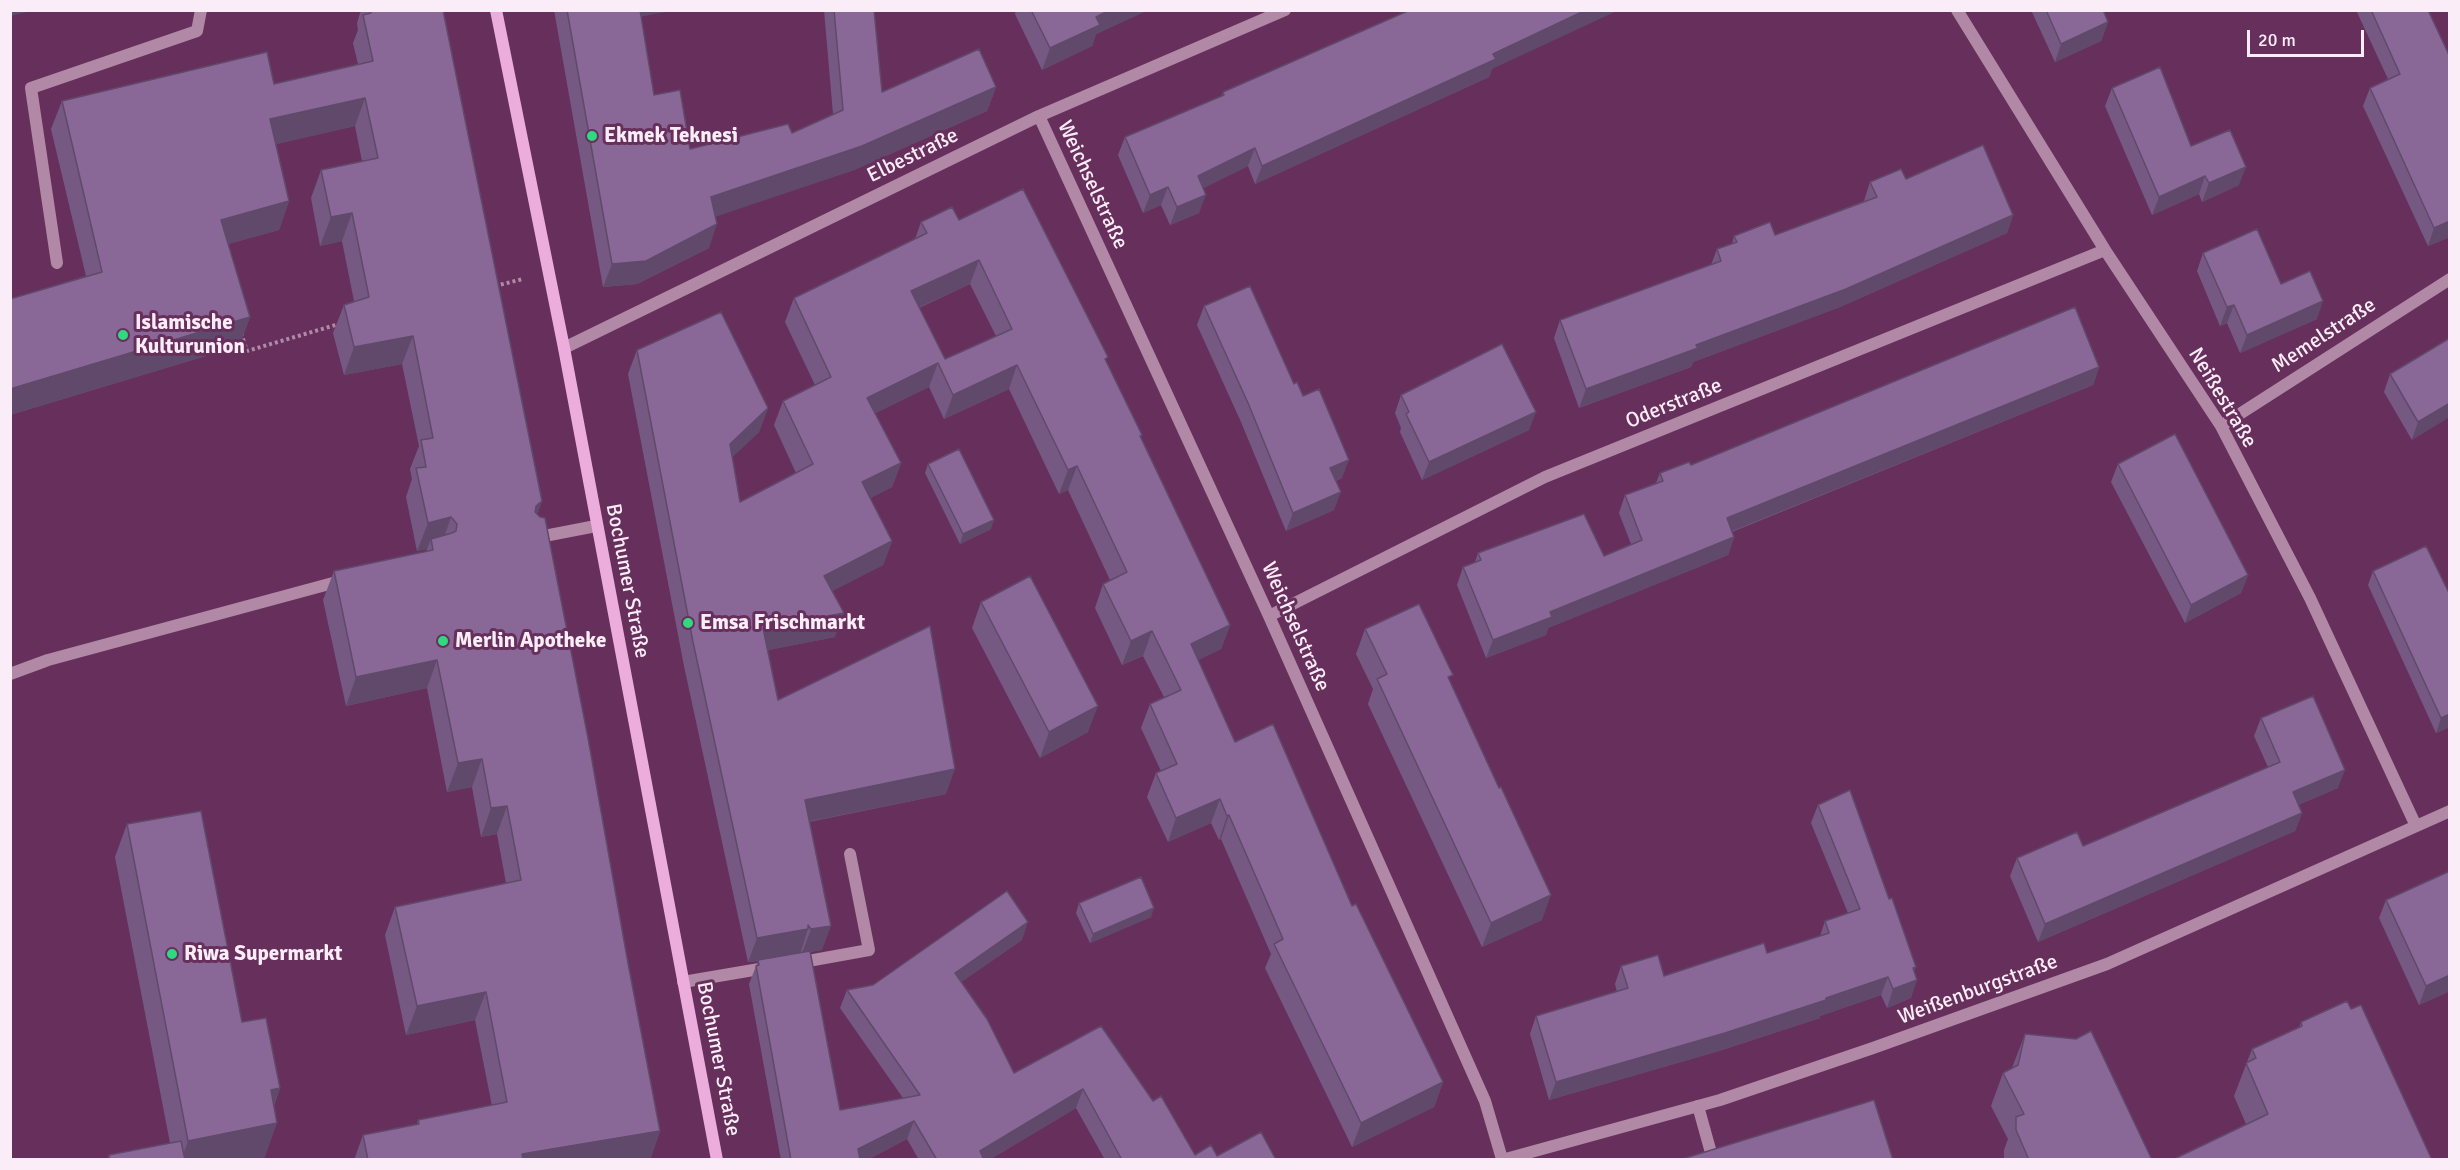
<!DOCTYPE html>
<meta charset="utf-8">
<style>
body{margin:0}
#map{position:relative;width:2460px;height:1170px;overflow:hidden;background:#67305c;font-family:Signika,sans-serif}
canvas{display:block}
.frame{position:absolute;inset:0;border:12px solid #fbedf7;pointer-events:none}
.scale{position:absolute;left:2247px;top:30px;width:117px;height:27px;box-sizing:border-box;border:3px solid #fbedf7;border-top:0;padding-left:8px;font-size:18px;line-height:21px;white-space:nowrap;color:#fbedf7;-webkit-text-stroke:4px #67305c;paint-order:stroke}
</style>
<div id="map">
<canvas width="2460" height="1170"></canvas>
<div class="frame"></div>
<div class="scale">20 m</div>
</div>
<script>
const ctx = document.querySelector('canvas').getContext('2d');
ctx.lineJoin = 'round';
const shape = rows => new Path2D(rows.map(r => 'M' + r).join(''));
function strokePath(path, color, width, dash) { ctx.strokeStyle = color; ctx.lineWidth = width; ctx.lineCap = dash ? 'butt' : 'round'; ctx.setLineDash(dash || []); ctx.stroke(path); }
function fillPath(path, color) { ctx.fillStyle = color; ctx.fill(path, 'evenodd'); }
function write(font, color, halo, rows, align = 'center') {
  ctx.font = font + ' Signika,sans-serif'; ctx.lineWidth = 6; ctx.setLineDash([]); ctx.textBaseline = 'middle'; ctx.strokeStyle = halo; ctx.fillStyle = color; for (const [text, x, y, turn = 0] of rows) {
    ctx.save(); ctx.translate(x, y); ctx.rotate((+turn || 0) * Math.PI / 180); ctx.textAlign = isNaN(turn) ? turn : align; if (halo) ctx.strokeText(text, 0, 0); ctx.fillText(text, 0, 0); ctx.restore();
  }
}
const path = shape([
 [495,286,523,279],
 [241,333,247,351,339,324]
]);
const lane = shape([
 [57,263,31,88,197,31,201,10],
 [534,538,596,526],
 [10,674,48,660,344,580],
 [797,963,869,950,850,854],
 [683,982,771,967],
 [1698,1106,1713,1160]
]);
const street = shape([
 [1957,10,2105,250,2221,426,2310,598,2416,826],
 [1039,116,1269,616,1485,1101,1502,1159],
 [564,348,1039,116,1285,10],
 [2221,426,2450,279],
 [1269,616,1545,477,2105,250],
 [1502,1160,1720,1100,1873,1048,2107,964,2450,811]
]);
const secondary = shape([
 [496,10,564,348,717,1160]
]);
const wall = shape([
 [361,10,443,10,542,501,537,514,628,963,660,1131,650,1160,354,1160,363,1135,417,1124,418,1120,492,1106,475,1020,406,1035,385,935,395,907,506,883,497,834,481,837,472,787,447,792,427,688,346,706,323,600,334,571,426,552,427,549,417,551,406,497,412,479,410,469,419,446,402,364,344,375,333,333,344,305,354,301,342,241,320,246,311,198,321,170,362,161,355,126,276,144,289,201,279,230,228,244,250,317,239,346,10,415,10,299,86,276,51,129,62,101,274,84,358,64,353,43,358,30,357,23],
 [554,10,675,10,641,16,654,95,690,149,792,133,833,114,824,10,874,10,882,92,996,87,987,111,854,170,716,216,709,248,637,284,603,287],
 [1016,10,1148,10,1096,34,1092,46,1042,70,1015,14],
 [2031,10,2103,10,2108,22,2101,41,2055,62],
 [2356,10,2428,10,2450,57,2450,237,2428,246,2363,106,2370,88,2388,79],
 [1492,69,1489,77,1255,184,1248,166,1203,188,1199,213,1170,225,1161,205,1143,213,1118,155,1125,137,1221,97,1223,92],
 [2112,88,2191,146,2239,185,2202,202,2199,194,2152,215,2105,106],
 [1906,179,2013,215,2007,233,1840,307,1693,362,1691,367,1579,408,1554,338,1560,320,1711,265,1717,249,1732,244,1734,236,1775,235,1864,201,1870,182],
 [959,220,1106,361,1142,435,1141,437,1230,625,1221,649,1198,660,1235,742,1352,906,1443,1082,1434,1107,1352,1147,1265,968,1271,954,1221,839,1219,840,1211,823,1168,842,1147,797,1156,773,1161,771,1141,728,1150,704,1164,697,1143,656,1122,665,1095,608,1103,584,1110,580,1068,490,1059,494,1009,389,944,419,929,387,875,413,901,463,892,487,870,498,892,541,883,565,832,591,835,637,768,650,778,700,946,794,809,822,822,950,810,952,840,1110,903,1098,840,1008,847,990,873,985,1022,940,961,982,1014,1073,1153,1101,1195,1155,1276,1160,1105,1160,1076,1108,989,1160,919,1160,907,1139,867,1160,781,1160,749,984,758,961,748,962,684,666,628,374,637,350,768,408,759,432,732,457,740,502,796,473,774,425,783,401,815,385,785,322,794,298,915,239,921,222],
 [970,284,996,336,945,359,919,308],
 [2203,253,2281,284,2317,319,2240,353,2227,323,2220,326,2197,271],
 [1204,306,1294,384,1303,396,1342,478,1336,481,1334,510,1286,531,1241,422,1197,325],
 [2450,338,2412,440,2384,392,2390,374],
 [2099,367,2093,385,1732,532,1734,537,1728,555,1548,628,1546,635,1486,658,1457,585,1463,567,1475,562,1478,553,1604,556,1631,544,1619,513,1625,495,1656,483,1660,473],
 [1401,395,1529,430,1422,480,1400,432,1401,428,1395,413],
 [928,464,991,529,960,544,925,473],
 [2118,464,2248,575,2241,593,2185,623,2111,482],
 [2373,571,2450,727,2436,733,2368,585],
 [981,602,1088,732,1040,758,972,628],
 [1365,629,1450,682,1499,788,1542,920,1482,947,1368,704,1373,689,1356,654],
 [2261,718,2338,788,2298,805,2302,813,2295,831,2038,942,2010,876,2017,858,2083,846,2268,767,2254,736],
 [1818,805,1914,971,1911,998,1887,1008,1881,995,1820,1016,1820,1018,1719,1051,1549,1100,1530,1034,1536,1016,1617,992,1615,984,1621,966,1664,976,1767,953,1820,936,1825,921,1848,913,1811,823],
 [127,824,280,1088,274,1106,265,1157,250,1160,107,1160,109,1155,170,1143,115,857],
 [2386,900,2450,991,2419,1005,2379,918],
 [1079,903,1151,917,1090,943,1076,913],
 [2351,1009,2432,1160,2246,1124,2234,1096,2252,1049,2299,1028,2301,1022],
 [2025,1034,2152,1160,2004,1160,2004,1150,2008,1139,1991,1106,2003,1073,2012,1068]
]);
const shadedWall = shape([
 [10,10,36,10,10,16],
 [632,10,675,10,629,19],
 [1110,10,1148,10,1096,34,1092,46,1042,70,1050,48,1096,17],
 [1586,10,1619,10,1492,69,1489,77,1255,184,1262,166,1493,54],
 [2108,22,2101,41,2055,62,2061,44],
 [996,87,987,111,854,170,703,221,711,197],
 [365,98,355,126,260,148,270,119],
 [1255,148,1248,166,1192,194,1198,176],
 [2246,167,2239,185,2202,202,2209,183],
 [2205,176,2199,194,2152,215,2159,197],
 [1168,187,1161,205,1143,213,1150,195],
 [1206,195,1199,213,1170,225,1177,207],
 [289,201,279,230,210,249,221,220],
 [352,213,342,241,320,246,331,217],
 [2013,215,2007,233,1840,307,1693,362,1691,367,1579,408,1586,389],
 [2450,221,2450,237,2428,246,2434,228],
 [717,224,709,248,637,284,603,287,612,264],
 [979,260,970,284,902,315,911,291],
 [2323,301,2317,319,2240,353,2247,335],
 [2234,305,2227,323,2220,326,2227,307],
 [250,317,239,346,10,415,10,389],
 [413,336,402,364,344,375,354,347],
 [938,363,929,387,858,422,867,398],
 [1017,365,1009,389,944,419,953,395],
 [2099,367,2093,385,1720,536,1727,518],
 [2450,403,2450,417,2412,440,2418,422],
 [768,408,759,432,721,468,730,444],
 [1536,412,1529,430,1422,480,1429,462],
 [1349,460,1342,478,1324,486,1330,468],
 [901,463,892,487,853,507,862,482],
 [1077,466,1068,490,1059,494,1068,470],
 [1341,492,1334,510,1286,531,1293,513],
 [542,501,532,530,536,506],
 [451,517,441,546,431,539,427,549,417,551,428,523],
 [994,520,991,529,960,544,963,534],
 [1734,537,1728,555,1548,628,1546,635,1486,658,1493,640,1550,612],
 [892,541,883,565,815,600,824,576],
 [2248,575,2241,593,2185,623,2191,605],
 [844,613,835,637,754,653,763,628],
 [1230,625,1221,649,1182,668,1191,644],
 [1152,631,1143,656,1122,665,1131,641],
 [437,660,427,688,346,706,356,677],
 [1098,706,1088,732,1040,758,1049,732],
 [2450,714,2450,727,2436,733,2441,718],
 [482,759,472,787,447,792,458,763],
 [955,769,946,794,796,824,805,800],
 [2345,770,2338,788,2286,810,2293,792],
 [1220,799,1211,823,1168,842,1176,818],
 [507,806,497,834,481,837,491,808],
 [2302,813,2295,831,2038,942,2045,924],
 [1229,815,1221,839,1219,840,1227,816],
 [1551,895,1542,920,1482,947,1491,923],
 [1154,908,1151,917,1090,943,1093,934],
 [1028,922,1022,940,948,991,955,973],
 [831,926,822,950,802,953,811,929],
 [808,929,800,954,748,962,757,938],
 [1916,967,1910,983,1917,980,1911,998,1887,1008,1893,989,1913,968],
 [2450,975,2450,991,2419,1005,2426,986],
 [1888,977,1881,995,1820,1016,1820,1018,1719,1051,1549,1100,1556,1082,1826,998],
 [486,992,475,1020,406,1035,417,1006],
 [1443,1082,1434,1107,1352,1147,1361,1123],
 [280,1088,268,1121,271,1090],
 [1083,1089,1076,1108,989,1160,977,1160,980,1151],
 [914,1121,907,1139,867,1160,855,1160,858,1149],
 [277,1123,265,1157,250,1160,181,1160,188,1141],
 [660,1131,650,1160,520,1160,522,1154]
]);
const building = shape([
 [370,10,443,10,542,501,536,506,535,512,540,517,545,518,588,738,628,963,660,1131,522,1154,523,1160,368,1160,363,1135,419,1124,418,1120,507,1102,486,992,417,1006,395,907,521,880,507,806,491,808,482,759,458,763,437,660,356,677,334,571,433,550,431,539,452,533,456,531,457,524,451,517,428,523,416,468,426,467,421,440,433,438,413,336,354,347,344,305,369,297,352,213,331,217,321,170,378,158,365,98,270,119,289,201,221,220,250,317,10,389,10,299,102,272,62,101,267,52,274,84,373,61,363,15,371,13,370,10],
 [567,10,640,10,654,95,680,90,690,149,788,124,792,133,843,110,834,10,874,10,882,92,979,49,996,87,862,146,711,197,717,224,646,261,612,264,567,10],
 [1031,10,1110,10,1096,17,1100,25,1050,48,1031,10],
 [1410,10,1586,10,1493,54,1496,59,1262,166,1255,148,1198,176,1206,195,1177,207,1168,187,1150,195,1125,137,1224,95,1223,92,1410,10],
 [2046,10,2103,10,2108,22,2061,44,2046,10],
 [2371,10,2428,10,2450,57,2450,221,2434,228,2370,88,2400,74,2371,10],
 [2160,67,2191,146,2230,130,2246,167,2209,183,2205,176,2159,197,2112,88,2160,67],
 [1983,145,2013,215,1846,289,1696,345,1698,348,1586,389,1560,320,1721,261,1717,249,1737,242,1734,236,1770,222,1775,235,1877,197,1870,182,1901,169,1906,179,1983,145],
 [1023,189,1108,357,1105,359,1142,435,1140,436,1230,625,1191,644,1235,742,1273,724,1352,906,1356,904,1443,1082,1361,1123,1274,944,1283,939,1229,815,1227,816,1220,799,1176,818,1156,773,1177,764,1150,704,1181,690,1152,631,1131,641,1103,584,1127,572,1077,466,1068,470,1017,365,953,395,938,363,867,398,901,463,862,482,892,541,824,576,844,613,763,628,778,700,930,626,955,769,805,800,831,926,811,929,808,925,808,929,757,938,693,642,637,350,721,312,768,408,730,444,740,502,813,464,783,401,831,377,794,298,927,233,921,222,952,207,959,220,1023,189],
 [979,260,1012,329,945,359,911,291,979,260],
 [2257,229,2281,284,2310,271,2323,301,2247,335,2234,305,2227,307,2203,253,2257,229],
 [1250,286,1294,384,1297,382,1303,396,1319,389,1349,460,1330,468,1341,492,1293,513,1248,403,1204,306,1250,286],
 [2075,307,2099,367,1727,518,1734,537,1550,612,1552,617,1493,640,1463,567,1481,560,1478,553,1584,514,1604,556,1642,540,1625,495,1663,481,1660,473,1689,462,1691,465,2075,307],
 [2450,338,2450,403,2418,422,2390,374,2450,338],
 [1502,344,1536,412,1429,462,1406,414,1409,412,1401,395,1502,344],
 [2175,434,2248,575,2191,605,2118,464,2175,434],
 [959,449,994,520,963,534,928,464,959,449],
 [2426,546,2450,595,2450,714,2441,718,2373,571,2426,546],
 [1030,576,1098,706,1049,732,981,602,1030,576],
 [1419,604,1453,675,1448,677,1499,788,1501,787,1551,895,1491,923,1377,679,1387,674,1365,629,1419,604],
 [2313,696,2345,770,2293,792,2302,813,2045,924,2017,858,2077,832,2083,846,2280,762,2261,718,2313,696],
 [1850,790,1889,899,1892,898,1916,967,1913,968,1917,980,1893,989,1888,977,1826,998,1826,1000,1725,1033,1556,1082,1536,1016,1628,988,1621,966,1658,955,1664,976,1764,943,1767,953,1829,933,1825,921,1860,909,1818,805,1850,790],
 [201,811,242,1022,266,1018,280,1088,271,1090,277,1123,188,1141,127,824,201,811],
 [2450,871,2450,975,2426,986,2386,900,2450,871],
 [1141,877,1154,908,1093,934,1079,903,1141,877],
 [1007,891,1028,922,955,973,987,1019,1014,1073,1101,1026,1153,1101,1161,1096,1195,1155,1211,1145,1217,1156,1261,1132,1276,1160,1122,1160,1083,1089,980,1151,984,1160,937,1160,914,1121,858,1149,860,1160,791,1160,756,966,759,965,758,960,810,951,840,1110,920,1095,847,990,873,985,1007,891],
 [2347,1001,2351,1009,2361,1005,2432,1160,2172,1160,2268,1114,2246,1063,2256,1058,2252,1049,2302,1026,2301,1022,2347,1001],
 [2091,1031,2152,1160,2029,1160,2016,1130,2016,1117,2024,1114,2003,1073,2018,1065,2025,1034,2076,1039,2091,1031],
 [1874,1100,1893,1160,1679,1160,1874,1100],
 [181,1141,185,1160,110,1160,109,1155,181,1141]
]);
const markers = [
 [592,136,6,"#31d882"],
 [123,335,6,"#31d882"],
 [688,623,6,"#31d882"],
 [443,641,6,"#31d882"],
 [172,954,6,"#31d882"]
];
const poiNames = [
 ["Ekmek Teknesi",604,136],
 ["Islamische",135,323],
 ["Kulturunion",135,347],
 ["Emsa Frischmarkt",700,623],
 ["Merlin Apotheke",455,641],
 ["Riwa Supermarkt",184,954]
];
const streetNames = [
 ["Elbestraße",913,156,-26],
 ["Weichselstraße",1092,185,65],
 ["Memelstraße",2324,336,-33],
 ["Neißestraße",2222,398,59],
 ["Oderstraße",1674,404,-22],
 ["Bochumer Straße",627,581,79],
 ["Weichselstraße",1295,627,66],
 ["Weißenburgstraße",1978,990,-20],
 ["Bochumer Straße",718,1059,79]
];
strokePath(path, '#ae8ba6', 4, [3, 3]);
strokePath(lane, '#b189a7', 12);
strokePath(street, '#b189a7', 12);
strokePath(secondary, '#ecaddd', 12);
fillPath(wall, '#765983');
fillPath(shadedWall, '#60496a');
fillPath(building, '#896898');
strokePath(building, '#60496a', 1.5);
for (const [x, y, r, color] of markers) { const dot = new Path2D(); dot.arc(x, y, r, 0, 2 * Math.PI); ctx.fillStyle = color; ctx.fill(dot); strokePath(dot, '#67305c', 2); }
write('bold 21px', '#fbedf7', '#67305c', poiNames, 'left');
write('21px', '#fbedf7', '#67305c', streetNames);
</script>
